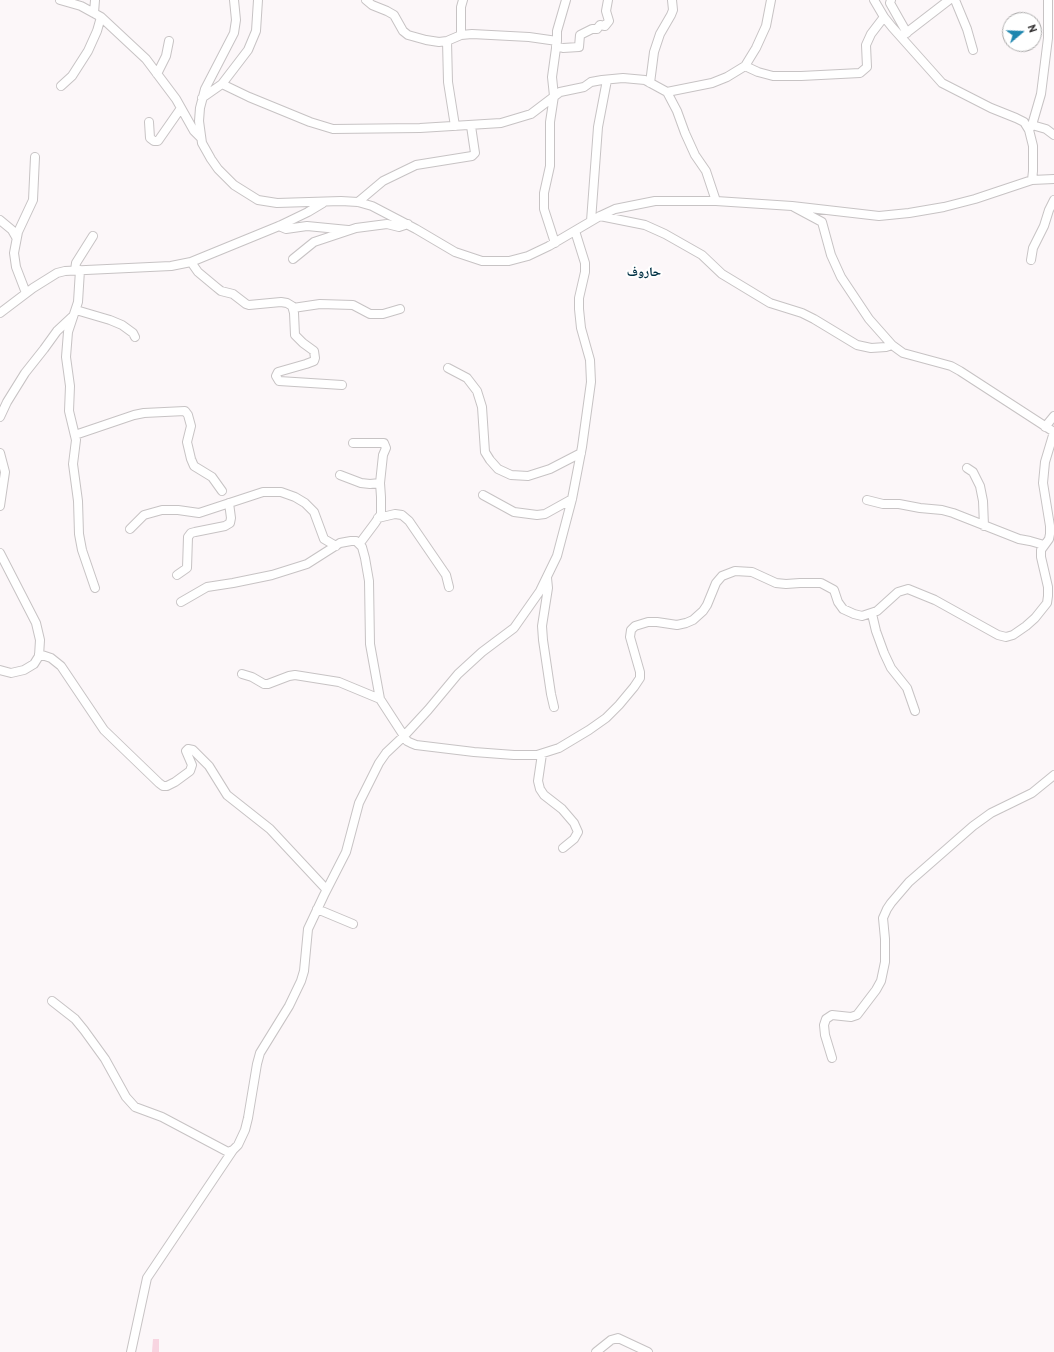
<!DOCTYPE html>
<meta charset="utf-8">
<style>
body{margin:0}
#map{position:relative;width:1054px;height:1352px;overflow:hidden;background:#fcf7f9;font-family:"PT Sans",sans-serif}
canvas{display:block}
.north{position:absolute;left:1002px;top:12px;width:40px;height:40px;box-sizing:border-box;background:#fff;border:1px solid #aaa9a9;border-radius:50%;rotate:71deg;font-size:11px;font-weight:700;line-height:16px;text-align:center;color:#2a2829}
.north::after{content:'';display:block;margin:auto;width:14px;height:18px;background:#1e86af;clip-path:polygon(50% 0,100% 100%,50% 72%,0 100%)}
</style>
<div id="map">
<canvas width="1054" height="1352"></canvas>
<div class="north">N</div>
</div>
<script>
const ctx = document.querySelector('canvas').getContext('2d');
ctx.lineJoin = 'round';
function fillPath(path, color) { ctx.fillStyle = color; ctx.fill(path, 'evenodd'); }
const shape = rows => new Path2D(rows.map(r => 'M' + r).join(''));
function strokePath(path, color, width, dash) { ctx.strokeStyle = color; ctx.lineWidth = width; ctx.lineCap = dash ? 'butt' : 'round'; ctx.setLineDash(dash || []); ctx.stroke(path); }
function write(font, color, halo, rows, align = 'center') {
  ctx.font = font + ' "PT Sans","Noto Naskh Arabic",sans-serif'; ctx.lineWidth = 4; ctx.setLineDash([]); ctx.textBaseline = 'middle'; ctx.strokeStyle = halo; ctx.fillStyle = color; for (const [text, x, y, turn = 0] of rows) {
    ctx.save(); ctx.translate(x, y); ctx.rotate((+turn || 0) * Math.PI / 180); ctx.textAlign = isNaN(turn) ? turn : align; if (halo) ctx.strokeText(text, 0, 0); ctx.fillText(text, 0, 0); ctx.restore();
  }
}
const water = shape([
 [153,1339,159,1339,159,1352,152,1352]
]);
const minor = shape([
 [60,0,81,6,101,17,146,59,176,99,194,131,201,138],
 [234,0,236,20,234,33,205,89,200,108,199,121,202,143,211,159,218,169,234,185,258,200,277,203,341,201,358,202,372,206,416,229,455,252,482,261,509,261,528,256,549,246,600,216,615,209,655,201,716,201,792,206,879,216,909,213,944,207,975,199,1032,180,1054,179],
 [366,0,372,5,387,11,394,15,403,31,408,35,426,40,439,42,447,41,448,82,455,126],
 [874,0,884,17,892,27,942,83,991,108,1016,118,1024,122,1029,130,1033,146,1033,171,1032,180],
 [891,0,890,3,899,19,907,33],
 [955,0,967,29,973,50],
 [94,13,95,0],
 [461,35,461,7,463,0],
 [901,37,949,0],
 [447,41,461,35,472,34,529,37,557,41,557,31,566,0],
 [556,46,563,48,579,47,580,35,592,29,597,29,600,25,605,26,609,21,606,11,608,0],
 [745,66,758,72,773,76,801,76,860,73,867,67,866,45,871,34,884,17],
 [157,74,166,56,169,41],
 [650,83,654,52,660,34,671,15,673,10,672,0],
 [222,84,249,97,310,122,333,129,420,128,501,123,531,114,560,92,584,87,591,82,602,80,623,78,645,80,667,92],
 [61,86,72,76,88,51,97,31,101,17],
 [202,98,222,84,248,50,256,31,258,0],
 [149,122,150,138,154,141,158,141,181,108],
 [1032,125,1046,129,1054,135],
 [1029,130,1032,125,1041,94,1048,38,1048,0],
 [716,201,706,171,695,155,685,133,677,111,667,92,712,83,727,77,745,66,756,48,766,26,771,0],
 [358,202,383,181,416,165,472,156,475,153,471,126],
 [794,207,822,222,831,255,841,277,869,319,892,345,903,353,951,366,960,371,1054,432],
 [600,216,645,225,665,234,702,255,722,274,770,303,802,313,814,319,857,345,871,348,886,347,892,345],
 [0,220,12,230,16,237],
 [591,221,598,127,607,80],
 [279,226,286,229,307,226,348,230],
 [575,231,585,263,585,272,579,298,579,309,581,328,590,360,591,382,582,447,572,499,557,556,540,591,514,628,482,652,458,674,428,710,404,736,407,741,411,743,416,745,474,752,514,755,537,755,559,748,589,730,606,718,619,705,634,687,640,678,640,672,630,637,631,630,635,626,648,622,657,622,677,625,686,623,693,620,703,611,707,605,716,583,722,576,735,571,752,572,776,583,786,584,800,583,821,583,834,590,838,602,843,609,854,614,862,616,877,611,898,592,908,589,935,600,998,635,1006,637,1013,635,1026,626,1035,618,1047,603,1048,596,1048,587,1041,557,1041,550,1049,539,1050,534,1050,526,1043,483,1045,462,1054,432],
 [555,243,544,209,544,193,550,166,550,122,554,96,552,77,557,41],
 [293,259,309,246,314,242,356,228,387,224,399,227,408,224],
 [1031,260,1033,248,1044,226,1049,210,1054,200],
 [191,262,198,272,216,287,221,291,233,294,246,304,249,305,281,302,287,303,292,306,294,313,295,335,303,343,314,351,315,358,314,361,306,364,278,372,276,376,279,381,342,385],
 [75,270,76,263,93,236],
 [80,270,78,302,68,332,66,357,70,386,69,411,76,440,73,464,78,501,79,534,82,550,95,588],
 [26,293,16,267,14,253,18,232,33,200,35,157],
 [293,308,320,304,353,305,370,314,383,314,400,309],
 [76,310,110,320,122,325,133,333,135,337],
 [0,313,33,288,57,273,65,271,171,266,191,262,279,226,308,212,323,203],
 [448,368,467,378,477,391,482,407,485,452,490,460,498,469,511,475,528,476,550,469,581,453],
 [0,417,7,402,25,373,44,349,57,331,72,317],
 [1045,427,1054,416],
 [75,435,134,415,144,413,185,411,188,415,191,426,187,442,191,459,194,466,212,477,222,491],
 [353,443,384,443,386,448,383,455,380,483,381,497,381,514,375,523,360,543],
 [0,453,5,472,0,506],
 [967,468,973,472,980,486,983,501,984,526],
 [340,475,361,483,370,484,380,483],
 [483,495,514,512,537,515,545,514,572,499],
 [867,500,883,504,899,504,920,508,942,510,953,513,1019,539,1030,541,1044,545],
 [378,518,395,514,402,515,409,521,446,575,449,587],
 [130,529,144,515,162,510,178,510,199,513,263,492,281,492,295,497,305,503,314,512,324,539,336,546],
 [0,553,36,623,40,640,39,656,34,664,24,670,11,673,0,670],
 [177,575,187,568,188,537,191,533,195,532,225,526,230,523,231,518,229,503],
 [547,578,548,588,542,626,543,640,551,694,554,707],
 [872,614,876,631,884,653,891,668,907,688,915,711],
 [39,654,51,658,61,666,104,730,159,783,163,786,167,786,175,782,190,771,192,765,186,751,188,749,193,750,209,766,227,795,270,829,326,889],
 [242,674,252,677,264,684,268,684,289,676,295,675,339,682,380,699],
 [542,754,538,781,540,789,544,795,562,809,574,823,578,832,574,839,563,848],
 [317,909,353,924],
 [52,1001,75,1019,84,1030,105,1059,126,1097,135,1107,162,1117,228,1152,233,1150,238,1145,245,1130,248,1118,257,1064,260,1053,289,1006,301,981,304,971,308,929,324,895,346,852,359,803,379,763,386,753,404,736,380,699,370,644,369,581,365,558,362,547,356,541,351,541,340,543,307,564,272,575,233,583,207,587,181,602],
 [832,1058,825,1035,824,1025,826,1019,832,1015,851,1017,857,1015,876,990,881,981,885,962,885,939,883,918,887,909,891,903,909,882,973,826,991,813,1032,793,1054,775],
 [131,1352,147,1278,233,1150],
 [596,1352,611,1340,618,1338,648,1352]
]);
const quarterNames = [
 ["حاروف",644,272]
];
fillPath(water, '#f8d5e1');
strokePath(minor, '#c7c3c4', 10);
strokePath(minor, '#fff', 8);
write('bold 13px', '#003245', '#fff', quarterNames);
</script>
